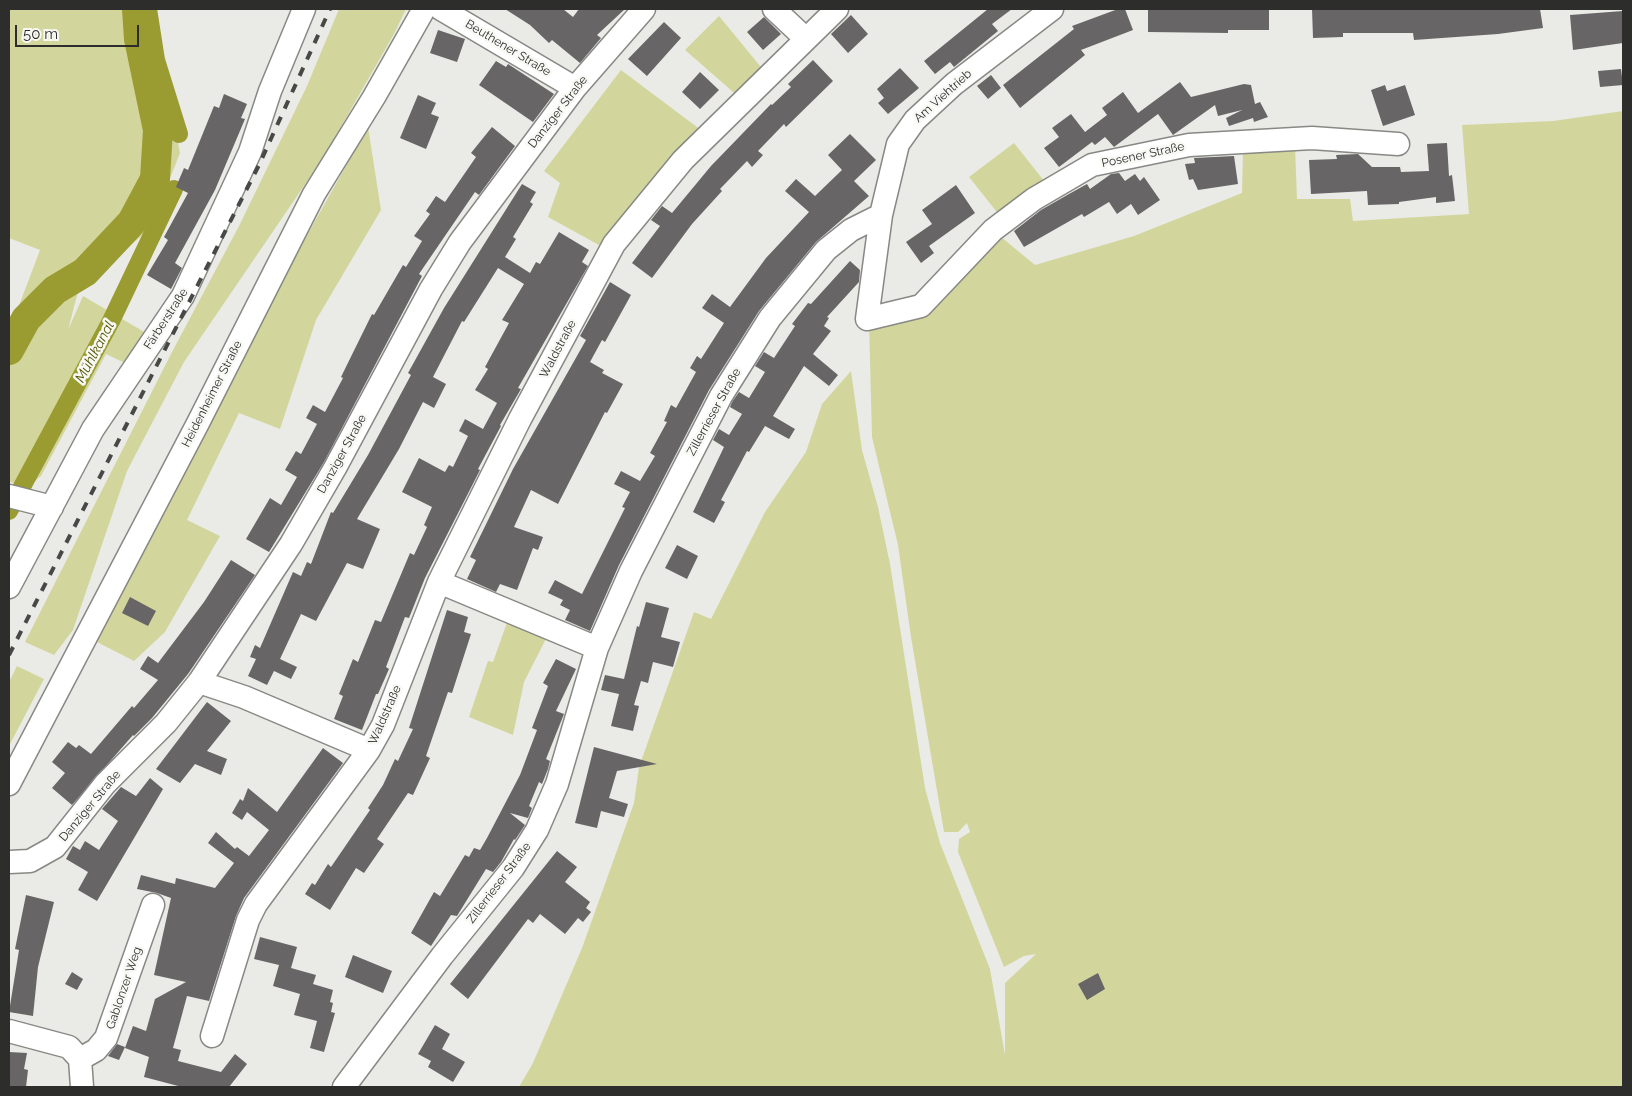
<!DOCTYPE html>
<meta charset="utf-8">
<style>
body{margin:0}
#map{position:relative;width:1632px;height:1096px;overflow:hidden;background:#eaebe7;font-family:Raleway,sans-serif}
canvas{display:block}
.frame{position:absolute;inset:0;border:10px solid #2d2d2b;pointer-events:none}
.scale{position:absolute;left:15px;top:25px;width:124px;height:22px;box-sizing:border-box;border:2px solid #2d2d2b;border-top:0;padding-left:6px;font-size:15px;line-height:18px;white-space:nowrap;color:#2d2d2b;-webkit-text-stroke:4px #f8f8f4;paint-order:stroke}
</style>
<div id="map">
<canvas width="1632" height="1096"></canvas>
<div class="frame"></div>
<div class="scale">50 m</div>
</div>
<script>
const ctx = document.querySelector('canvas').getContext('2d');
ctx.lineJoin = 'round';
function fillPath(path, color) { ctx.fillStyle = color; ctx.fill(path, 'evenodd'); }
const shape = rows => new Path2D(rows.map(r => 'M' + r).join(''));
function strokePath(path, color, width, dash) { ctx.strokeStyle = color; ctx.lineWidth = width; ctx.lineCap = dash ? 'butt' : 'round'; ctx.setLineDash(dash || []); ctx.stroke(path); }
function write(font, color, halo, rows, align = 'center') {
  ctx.font = font + ' Raleway,sans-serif'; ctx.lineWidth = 5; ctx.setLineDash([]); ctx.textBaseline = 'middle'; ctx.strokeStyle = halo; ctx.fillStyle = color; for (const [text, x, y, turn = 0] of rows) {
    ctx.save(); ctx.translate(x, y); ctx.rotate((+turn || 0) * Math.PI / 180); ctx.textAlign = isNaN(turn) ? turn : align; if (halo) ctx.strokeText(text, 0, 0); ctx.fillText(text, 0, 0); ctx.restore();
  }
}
const green = shape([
 [9,9,156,9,159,42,180,153,150,229,79,288,68,330,83,296,146,333,131,366,106,354,41,476,30,485,9,482,9,332,40,250,9,238],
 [339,9,406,9,394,34,323,158,184,362,127,471,73,630,54,655,25,642,172,352,239,226,307,86],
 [719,16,765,72,740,98,685,50],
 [621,70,705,133,608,250,548,217,560,183,544,171],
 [1623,111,1623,1087,519,1087,533,1063,582,948,634,803,639,767,694,612,711,619,765,512,806,452,822,404,851,371,862,450,878,507,890,564,925,788,940,843,990,969,1005,1055,1005,983,1036,954,1024,956,1004,967,958,852,959,839,970,832,967,823,958,832,944,832,911,637,898,545,872,437,869,322,922,308,995,232,1035,265,1134,236,1242,193,1243,149,1295,146,1297,199,1350,199,1353,221,1469,214,1462,125,1553,121],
 [368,127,381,210,316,320,280,429,239,413,187,520,220,536,165,632,134,661,97,642,98,631,276,290],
 [1014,143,1045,182,1000,216,969,177],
 [509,617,549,633,524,682,513,735,469,717,488,661,493,662],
 [17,666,44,679,9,746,9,682]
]);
const canal = shape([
 [148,9,156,60,179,134],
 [9,511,111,321,174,189]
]);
const river = shape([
 [9,350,26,319,55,290,85,272,132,222,155,179,158,130,139,39,137,9]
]);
const building = shape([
 [505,9,563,9,573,17,579,9,625,9,597,35,601,38,580,63,552,40,549,43,530,25],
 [988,9,1012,9,992,24,998,31,954,67,950,62,935,74,924,61],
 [1118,9,1125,9,1133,30,1081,50,1085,55,1020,108,1003,85,1074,29,1072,26],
 [1148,9,1269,9,1269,30,1228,30,1228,33,1148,32],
 [1312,9,1540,9,1543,28,1498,34,1414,40,1413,33,1343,33,1343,37,1313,38],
 [1623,11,1623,43,1573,50,1570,15],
 [851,15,868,34,848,53,831,34],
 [764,17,781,34,763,50,747,32],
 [664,22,681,38,647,76,628,59],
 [438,30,465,39,457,62,430,53],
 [813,60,833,81,786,127,784,124,758,151,763,155,752,167,747,161,720,189,722,191,692,224,652,278,632,263,660,226,651,220,662,206,672,213,711,166,771,104,772,105,791,87,788,84],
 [496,61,506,67,508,64,554,94,533,122,479,85],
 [900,68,919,88,888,114,878,103,884,98,877,89],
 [1621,69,1623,85,1600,87,1598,71],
 [700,72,719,90,700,109,682,92],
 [991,75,1001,88,988,99,977,86],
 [1180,82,1191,97,1244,84,1251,85,1255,104,1260,102,1268,117,1254,122,1253,118,1229,126,1226,118,1242,110,1218,116,1215,105,1173,135,1158,114,1114,147,1105,137,1095,145,1092,142,1059,167,1044,148,1059,137,1052,128,1071,114,1085,132,1107,115,1102,108,1123,92,1138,113],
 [1385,85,1387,91,1405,85,1415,115,1383,126,1371,90],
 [224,94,247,104,241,118,245,119,215,190,175,263,182,268,171,289,147,275,168,240,164,237,188,193,176,187,184,168,188,170,214,106,219,108],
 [418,95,436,103,431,114,439,117,426,149,400,138],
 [492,127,515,146,479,195,475,192,419,274,422,276,324,462,269,552,246,539,270,498,281,505,297,477,285,470,296,451,301,454,317,424,306,418,313,405,325,412,343,378,341,377,372,314,374,315,403,265,406,267,422,241,414,236,430,214,426,211,436,196,445,202,476,157,471,153],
 [850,134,876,160,854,181,869,196,816,242,759,311,709,390,619,565,590,631,565,620,570,610,560,605,563,600,548,593,555,580,582,594,625,508,622,507,630,492,614,484,621,471,640,481,655,456,650,453,667,422,664,421,671,405,676,408,696,372,690,368,697,356,701,359,724,323,702,308,712,294,730,307,766,258,809,212,785,191,796,179,815,196,842,170,828,155],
 [1447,143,1449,176,1452,175,1455,201,1436,203,1436,197,1399,202,1399,204,1368,205,1367,191,1311,194,1309,160,1337,159,1336,155,1358,154,1372,167,1400,167,1401,172,1429,171,1427,144],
 [1234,156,1238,184,1198,190,1193,179,1189,180,1185,164,1195,163,1194,158],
 [1119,173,1125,181,1135,174,1140,181,1144,177,1160,200,1138,215,1131,204,1117,214,1109,202,1084,217,1082,214,1024,247,1014,231,1041,210,1069,194,1087,184,1090,189,1111,174],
 [522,184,536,192,530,202,533,204,513,237,516,239,505,257,530,273,536,262,540,264,559,232,589,250,582,262,588,266,518,388,521,389,500,425,501,426,478,469,480,470,425,578,409,618,405,617,386,667,389,669,378,694,376,694,362,730,334,719,343,696,339,694,353,659,358,662,375,620,381,622,410,553,414,555,427,527,424,525,432,507,402,492,419,458,445,472,449,465,453,467,468,436,459,431,465,419,483,429,497,403,475,390,488,369,485,367,509,323,502,320,524,284,498,268,464,322,462,321,433,377,446,384,434,408,423,402,399,449,357,519,380,529,363,569,347,563,316,621,301,614,280,659,297,667,291,679,274,671,267,685,248,676,256,659,250,657,255,645,260,648,293,572,301,576,307,562,311,564,331,512,333,513,368,455,411,375,408,373,444,308],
 [956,185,975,213,929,246,934,253,921,263,906,242,932,224,922,210],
 [850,261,860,270,859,282,827,317,829,318,824,326,831,331,813,354,838,375,829,386,804,366,773,416,795,429,789,439,765,426,749,452,747,451,721,500,725,502,714,523,693,512,724,447,713,440,719,429,729,435,742,414,730,407,732,402,739,392,749,398,765,372,755,366,764,352,774,358,795,326,792,324,808,303,811,304],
 [610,282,631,295,605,342,602,340,590,362,604,370,602,373,623,384,607,413,605,412,558,504,531,490,514,527,543,537,538,550,533,548,517,590,500,584,496,592,467,579,476,560,470,557,513,469,586,340,580,336],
 [677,545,698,556,687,579,665,568],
 [231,560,255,575,188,674,152,718,134,736,133,735,72,805,52,788,65,773,52,762,68,742,76,748,79,745,91,754,132,706,134,708,158,680,140,669,148,656,158,663,204,602],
 [130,597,156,611,148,626,122,613],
 [646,602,669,608,661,637,680,642,673,667,653,662,648,683,641,681,634,705,639,706,633,731,611,726,619,694,601,690,605,675,624,679,637,626,639,627],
 [447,610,468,617,464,632,471,634,452,693,448,692,426,756,430,758,413,795,408,793,377,839,384,844,364,873,356,868,330,910,305,894,312,883,315,885,328,864,331,867,370,810,368,808,383,785,395,759,398,761,413,729,409,728],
 [556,659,576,669,556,711,564,714,546,759,550,761,548,769,542,784,539,782,529,806,532,808,528,818,510,813,525,825,515,840,514,839,501,862,493,872,486,869,457,916,451,915,431,946,411,933,434,892,440,896,465,855,469,857,474,848,480,850,487,838,520,775,537,730,532,728,548,686,543,683],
 [207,702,231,721,207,751,227,759,221,775,195,764,180,783,156,769],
 [594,747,657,764,617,771,609,798,628,804,624,817,601,811,597,828,575,823],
 [323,748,343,763,244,898,236,916,209,1001,187,996,173,1048,181,1050,178,1061,221,1072,235,1054,247,1064,229,1087,182,1087,144,1077,149,1057,125,1048,133,1026,146,1031,155,999,186,982,154,975,171,898,157,893,137,889,141,875,175,884,176,878,215,888,234,863,208,843,216,832,235,849,237,847,249,856,269,830,247,812,242,820,232,813,240,799,243,801,248,788,277,812],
 [150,778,163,789,97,901,78,890,88,872,66,859,73,846,80,850,85,841,99,850,118,821,102,809,121,787,136,796],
 [557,851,577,867,565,882,590,902,586,908,591,912,583,922,578,918,565,934,540,914,533,923,528,919,468,999,450,984],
 [26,895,54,902,38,967,33,1016,9,1012,19,950,15,949],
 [260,937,297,947,291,968,316,975,313,984,333,990,330,1002,333,1003,331,1012,335,1013,324,1052,310,1048,317,1021,294,1015,300,994,273,986,279,965,254,959],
 [353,955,392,971,383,993,345,977],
 [72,972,83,979,77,990,65,984],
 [1098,973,1105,989,1087,1000,1078,984],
 [435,1025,450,1034,442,1049,465,1062,453,1082,428,1067,431,1061,418,1054],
 [117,1044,125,1047,119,1060,108,1056],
 [9,1052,27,1053,24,1069,28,1070,26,1087,9,1087]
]);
const minor = shape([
 [441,9,575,88],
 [774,9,806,39],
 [1052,9,954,84,915,120,898,144,881,215,867,319,921,306,993,230,1034,199,1092,165,1189,145,1312,138,1398,144],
 [9,496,52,507],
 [439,582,597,648],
 [9,587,93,429,183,296,250,152,270,91,304,9],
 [199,682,244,697,369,750],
 [9,784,198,423,314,194,374,97,424,9],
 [9,862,30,861,55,847,105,784,166,723,199,682,291,544,335,468,431,289,460,242,575,88,644,9],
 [9,1031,69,1047,80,1059,82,1087],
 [212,1036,248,920,256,904,369,750,383,725,439,582,520,419,614,244,683,160,837,9],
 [80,1059,96,1050,106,1038,153,905],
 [344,1087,442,956,513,868,537,830,557,784,597,648,631,571,721,396,770,318,826,250,851,230,881,215]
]);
const rail = shape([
 [9,655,259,165,330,9]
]);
const streetNames = [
 ["Beuthener Straße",508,48,31],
 ["Am Viehtrieb",943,96,-42],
 ["Danziger Straße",558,112,-52],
 ["Posener Straße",1143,155,-12],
 ["Färberstraße",166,319,-57],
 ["Waldstraße",558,349,-62],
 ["Heidenheimer Straße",212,394,-63],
 ["Zillerrieser Straße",714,412,-61],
 ["Danziger Straße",342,454,-61],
 ["Waldstraße",385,715,-66],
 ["Danziger Straße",90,806,-50],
 ["Zillerrieser Straße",499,883,-53],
 ["Gablonzer Weg",124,988,-71]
];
const waterNames = [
 ["Mühlkanal",95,352,-62]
];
fillPath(green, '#d3d69c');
strokePath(canal, '#9a9c32', 18);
strokePath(river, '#9a9c32', 30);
fillPath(building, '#686567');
strokePath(minor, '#888885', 25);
strokePath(minor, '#fff', 22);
strokePath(rail, '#484946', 4, [9, 9]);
write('12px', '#2d2d2b', '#f8f8f4', streetNames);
write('italic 14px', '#565705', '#f8f8f4', waterNames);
</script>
